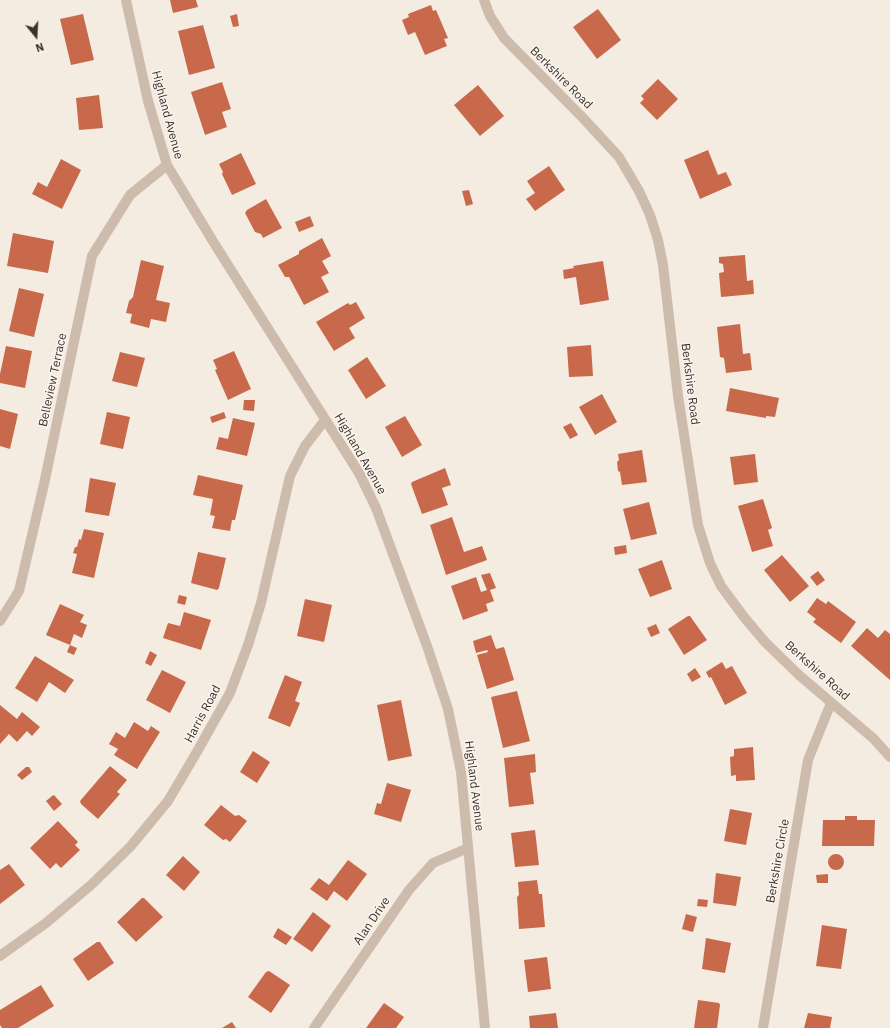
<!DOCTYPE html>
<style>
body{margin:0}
#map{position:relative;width:890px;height:1028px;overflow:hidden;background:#f4ebe1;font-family:"IBM Plex Sans",sans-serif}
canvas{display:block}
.north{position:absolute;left:16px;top:16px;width:40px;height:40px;-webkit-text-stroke:3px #fbf5ee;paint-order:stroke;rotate:162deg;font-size:11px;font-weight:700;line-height:16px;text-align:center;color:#3b302b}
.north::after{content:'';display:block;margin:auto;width:14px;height:18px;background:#3b302b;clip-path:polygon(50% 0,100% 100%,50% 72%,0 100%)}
</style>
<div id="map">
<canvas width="890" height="1028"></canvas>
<div class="north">N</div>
</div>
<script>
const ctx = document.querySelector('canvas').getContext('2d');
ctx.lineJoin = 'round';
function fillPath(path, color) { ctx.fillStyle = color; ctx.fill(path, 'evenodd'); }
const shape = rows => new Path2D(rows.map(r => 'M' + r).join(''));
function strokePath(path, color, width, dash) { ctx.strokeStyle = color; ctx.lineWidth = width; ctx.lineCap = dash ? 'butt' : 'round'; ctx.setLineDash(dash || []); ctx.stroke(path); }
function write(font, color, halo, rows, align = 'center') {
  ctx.font = font + ' "IBM Plex Sans",sans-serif'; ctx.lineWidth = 3; ctx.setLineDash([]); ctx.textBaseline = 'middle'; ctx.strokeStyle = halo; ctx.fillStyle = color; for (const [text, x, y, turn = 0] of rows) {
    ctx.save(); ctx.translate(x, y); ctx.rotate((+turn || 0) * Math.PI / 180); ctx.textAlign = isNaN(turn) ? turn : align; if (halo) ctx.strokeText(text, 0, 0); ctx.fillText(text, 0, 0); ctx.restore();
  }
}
const building = shape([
 [170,0,196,0,198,7,173,13],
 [431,5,433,11,436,10,448,38,444,39,447,46,425,55,415,32,408,35,402,20,409,17,408,14],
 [598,9,621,40,597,59,573,27],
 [83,14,94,60,71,65,60,19],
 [237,14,239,26,233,27,230,16],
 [203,25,215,68,189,75,178,31],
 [658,79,678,99,657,120,640,103,644,99,641,96],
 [222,82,231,109,222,112,227,127,205,135,191,92],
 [478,85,504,116,480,136,454,105],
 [99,95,103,128,79,130,76,98],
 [708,150,718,175,726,172,732,185,700,199,684,160],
 [241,153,256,184,232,195,222,174,223,172,219,164],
 [61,159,81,170,62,209,32,194,38,182,47,187],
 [549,166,565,190,535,211,526,199,535,193,527,181],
 [469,190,473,204,466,206,462,191],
 [266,199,282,228,263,238,261,234,255,232,245,213,247,210],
 [310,216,314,226,299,232,295,222],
 [13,233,54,241,48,273,7,266],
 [322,238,331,256,322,261,329,273,321,277,329,292,304,305,289,277,285,277,278,265,299,254,299,251],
 [745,255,747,281,753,280,754,294,721,297,719,273,724,272,723,264,719,263,719,257],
 [141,260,164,266,156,300,170,303,166,322,151,319,149,328,130,323,132,314,126,313,129,301,133,297],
 [603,261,609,300,580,305,576,277,564,279,563,270,574,268,573,266],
 [19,288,44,294,34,337,9,331],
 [356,302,365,318,349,328,355,338,334,351,316,322,348,303,350,305],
 [740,324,743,354,750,353,752,370,726,373,724,358,720,357,717,327],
 [591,345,593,376,569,377,567,347],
 [6,346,32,351,25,388,0,383,0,374],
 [234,351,251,389,228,400,215,370,217,369,213,360],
 [120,352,145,358,137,387,112,381],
 [367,357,386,386,366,399,348,370],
 [730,388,779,398,775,417,766,416,766,418,726,411],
 [602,394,617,422,595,435,579,407],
 [244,400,255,400,254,411,243,410],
 [0,409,18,414,10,449,0,446],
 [107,412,130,417,123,449,100,444],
 [224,412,226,418,212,423,210,417],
 [405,416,422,445,402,457,385,427],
 [233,418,255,423,247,456,216,449,219,437,228,439],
 [571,423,578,435,570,439,563,427],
 [642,450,647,482,622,485,620,472,618,471,617,462,619,460,618,454],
 [755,454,758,482,734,485,730,457],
 [445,468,451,485,442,488,448,505,422,514,411,484,412,482],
 [198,475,243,485,235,520,232,520,230,531,212,528,215,516,210,515,213,499,193,495],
 [90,478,116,483,109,516,85,512],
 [763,499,772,528,768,530,773,546,752,552,738,506],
 [649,502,657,534,631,540,623,509],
 [452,517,464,552,482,546,487,560,446,575,430,525],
 [84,529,104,533,94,578,72,573,77,554,73,553,75,547,77,547,79,539,81,540],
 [626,545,627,553,615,555,614,547],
 [198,552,226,558,219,588,217,590,191,583],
 [782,555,809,586,790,602,764,570],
 [662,560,672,589,650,597,638,569],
 [818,571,825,580,817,586,810,577],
 [490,573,496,588,490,590,494,601,486,604,488,611,463,620,451,586,476,577,481,592,487,590,481,575],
 [179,595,187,597,185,605,177,603],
 [817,598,826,604,828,601,856,622,841,643,813,622,816,619,807,612],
 [305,599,332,605,324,642,297,636],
 [60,604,84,615,80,622,87,625,82,638,74,634,70,645,46,635],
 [184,612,211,620,201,650,163,638,168,623,180,626],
 [688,616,690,616,707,640,684,655,668,629],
 [656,624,660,633,651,637,647,628],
 [867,628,878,638,885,630,890,634,890,680,851,646],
 [491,635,496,649,504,647,514,680,487,689,477,655,488,652,487,650,476,653,473,641],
 [70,645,77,648,74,655,67,652],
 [150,651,157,655,151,666,145,663],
 [35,656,74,680,65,693,49,682,37,702,15,688],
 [722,662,726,669,732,666,747,693,725,705,711,677,709,678,706,672],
 [695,668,701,677,692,682,687,674],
 [162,670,186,682,170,713,146,700],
 [285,675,302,682,295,701,300,703,290,727,268,718],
 [517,691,530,741,503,748,491,697],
 [401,700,412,756,388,761,377,705],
 [0,705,17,719,22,712,40,727,32,736,27,731,17,742,9,734,0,744],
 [134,722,148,731,151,726,160,732,137,769,114,755,118,749,109,744,116,732,125,738],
 [753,747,755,780,736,781,736,775,731,776,730,757,734,756,734,749],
 [253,751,270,762,257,783,240,772],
 [535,754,536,772,530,773,534,804,509,807,504,758],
 [110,766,127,780,117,792,120,794,98,819,81,804,80,801],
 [26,767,29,767,32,772,22,780,17,775],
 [387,783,411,790,401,822,374,814,377,803,381,804],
 [54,795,62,804,54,811,46,801,52,796],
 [221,805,235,816,239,815,247,821,230,842,226,839,223,840,204,825],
 [730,809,752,813,746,845,724,841],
 [845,816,857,816,857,820,875,820,874,846,822,846,823,820,845,820],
 [58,821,78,842,75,845,80,850,61,868,56,863,50,869,30,848],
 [535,830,539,865,515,867,511,833],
 '828 862a8 8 0 1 1 16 0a8 8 0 1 1-16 0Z',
 [183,856,200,872,184,891,166,875],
 [348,860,367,874,347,901,334,891,327,901,310,889,319,878,329,885],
 [9,864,25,885,0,904,0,870],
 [716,873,741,877,736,906,713,903],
 [828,874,828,883,817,883,816,875],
 [537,880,539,894,542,894,545,927,519,929,517,897,519,895,518,882],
 [142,898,144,898,163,917,136,942,117,922],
 [698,899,708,900,707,907,697,906],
 [313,912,331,926,312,952,293,939],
 [686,914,697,917,693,932,682,929],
 [822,925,847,929,841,969,816,966],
 [278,928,292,937,286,945,273,937],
 [706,938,731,943,725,973,702,969],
 [97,942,100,942,114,963,88,981,73,959],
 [547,957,551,989,528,992,524,960],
 [269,971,290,985,271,1013,248,997,266,972],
 [41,985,54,1006,18,1028,2,1028,0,1025,0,1010],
 [698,1000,719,1003,720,1005,717,1028,694,1028],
 [384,1003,404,1017,396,1028,366,1028],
 [556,1013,558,1028,530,1028,529,1016],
 [808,1013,832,1017,830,1028,804,1028],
 [232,1022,236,1028,222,1028]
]);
const minor = shape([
 [126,0,148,101,167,165,214,243,359,473,376,508,427,646,448,709,461,772,485,1028],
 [484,0,490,16,504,38,583,118,619,157,639,191,650,215,658,240,663,265,678,396,698,525,710,563,721,586,744,617,765,642,799,675,874,739,890,757],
 [0,621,19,591,44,484,92,256,130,195,167,165],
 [0,956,46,923,91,885,130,847,168,801,198,750,230,693,248,645,261,603,290,476,305,446,325,420],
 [314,1028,409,890,433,863,468,848],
 [763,1028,808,760,831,703]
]);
const streetNames = [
 ["Berkshire Road",561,78,45],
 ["Highland Avenue",167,115,75],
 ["Belleview Terrace",53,380,-78],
 ["Berkshire Road",690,384,83],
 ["Highland Avenue",360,454,60],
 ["Berkshire Road",817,671,42],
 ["Harris Road",203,714,-62],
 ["Highland Avenue",474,786,83],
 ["Berkshire Circle",778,861,-80],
 ["Alan Drive",372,921,-56]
];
fillPath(building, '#c8694b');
strokePath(minor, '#cdbbac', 10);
write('12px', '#3b302b', '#fbf5ee', streetNames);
</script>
